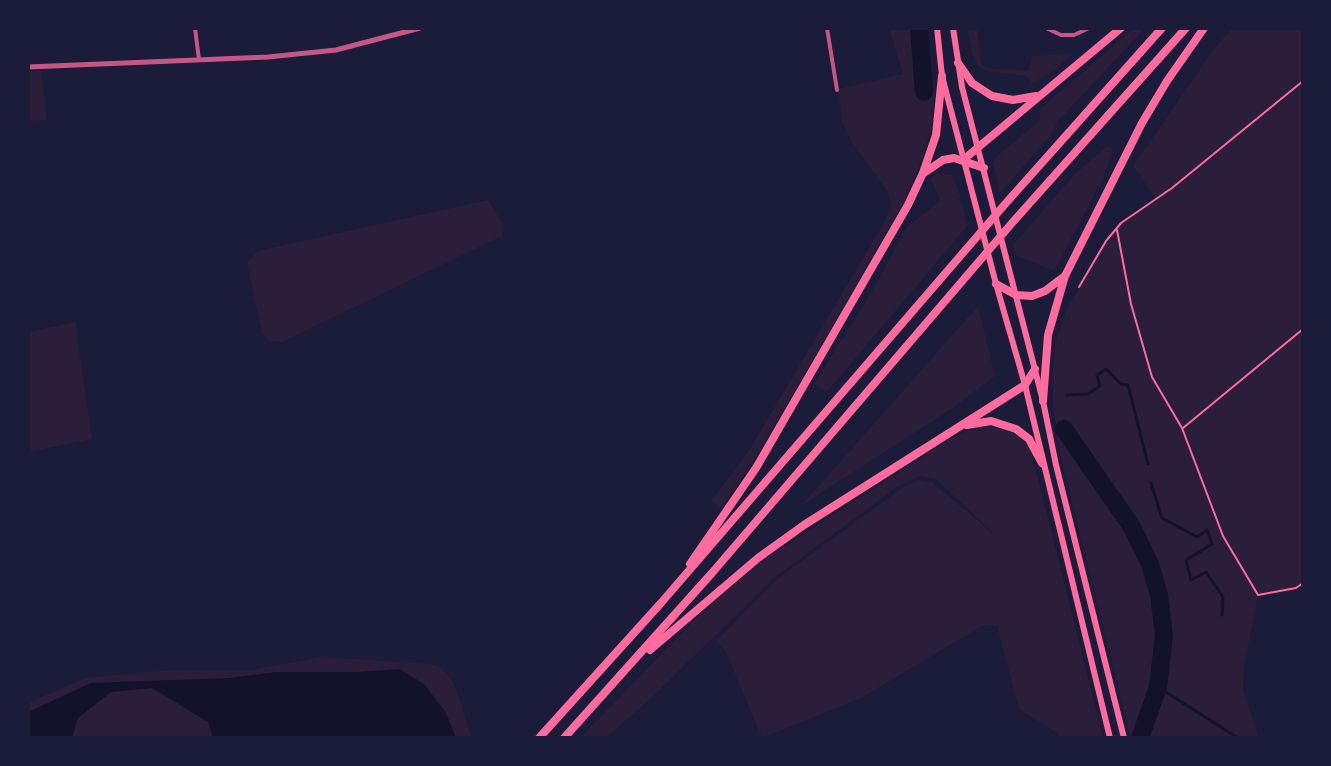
<!DOCTYPE html>
<style>
body{margin:0}
#map{position:relative;width:1331px;height:766px;overflow:hidden;background:#1b1b3a;font-family:"Fira Sans Condensed",sans-serif}
canvas{display:block}
.frame{position:absolute;inset:0;border:30px solid #1b1b3a;pointer-events:none}
</style>
<div id="map">
<canvas width="1331" height="766"></canvas>
<div class="frame"></div>
</div>
<script>
const ctx = document.querySelector('canvas').getContext('2d');
ctx.lineJoin = 'round';
function fillPath(path, color) { ctx.fillStyle = color; ctx.fill(path, 'evenodd'); }
const shape = rows => new Path2D(rows.map(r => 'M' + r).join(''));
function strokePath(path, color, width, dash) { ctx.strokeStyle = color; ctx.lineWidth = width; ctx.lineCap = dash ? 'butt' : 'round'; ctx.setLineDash(dash || []); ctx.stroke(path); }
const green = shape([
 [889,28,928,28,932,90,935,90,931,128,923,158,905,199,803,377,752,463,720,509,712,500,748,452,885,221,891,204,887,191,853,144,842,122,838,89,903,74],
 [967,28,977,28,982,66,994,69,1029,70,1032,56,1074,53,1055,70,1031,84,1026,76,986,71,978,65,972,54],
 [1134,28,1145,28,1059,120,1049,137,1000,193,993,164,996,157,1039,121,1041,108],
 [1232,28,1303,28,1303,583,1296,588,1258,595,1244,667,1243,690,1259,738,1131,738,1060,454,1053,407,1053,362,1055,344,1066,311,1106,241,1121,223,1156,199,1133,166,1214,49],
 [41,71,47,120,28,121,28,72],
 [1107,146,1113,149,1104,177,1054,271,1016,255,1013,245,1074,175],
 [937,173,952,175,961,197,959,200,963,206,967,226,827,392,814,384,867,300,907,227,940,201,931,179],
 [488,200,504,226,502,236,282,342,269,341,262,333,247,263,257,251],
 [978,306,995,376,954,407,801,506],
 [75,322,92,439,28,452,28,332],
 [988,426,1015,433,1030,447,1103,738,1057,738,1059,734,1019,709,997,626,984,625,861,698,762,738,726,652,716,641,776,580,899,490,918,480,933,483,996,536,936,479,920,476,898,486,773,579,648,701,606,738,580,738,708,606,761,562,945,442,965,431],
 [321,657,430,664,440,667,454,683,472,738,28,738,28,703,85,678,169,670,251,670]
]);
const water = shape([
 [400,669,424,684,446,713,456,738,213,738,208,722,152,688,111,692,78,718,72,738,28,738,28,712,91,683,229,678,276,672,358,672]
]);
const stream = shape([
 [1066,395,1088,394,1100,386,1097,375,1106,369,1121,384,1128,385,1148,464],
 [1151,483,1162,518,1197,537,1207,530,1212,544,1186,560,1191,580,1206,572,1223,597,1222,615],
 [1158,687,1238,738]
]);
const river = shape([
 [919,28,924,92],
 [1064,429,1132,527,1150,564,1159,595,1164,635,1158,687,1140,738]
]);
const path = shape([
 [1117,230,1131,304,1152,377,1182,428,1223,536,1258,595,1296,588,1303,583],
 [1079,287,1106,241,1121,223,1172,188,1303,81],
 [1183,428,1303,329]
]);
const minor = shape([
 [195,28,199,60],
 [827,28,837,90],
 [1046,28,1061,35,1074,35,1089,28]
]);
const tertiary = shape([
 [28,67,268,57,336,50,420,28]
]);
const secondary = shape([
 [937,28,942,76,996,284,1025,385,1110,738],
 [953,28,962,87,1043,401,1056,465,1124,738]
]);
const motorway = shape([
 [958,63,972,83,992,96,1013,100,1036,96],
 [963,160,1121,28],
 [924,173,943,160,954,158,984,168],
 [996,284,1016,295,1032,296,1045,291,1065,276],
 [1043,401,1048,335,1065,276,1142,123,1167,81,1204,28],
 [967,425,991,421,1016,429,1029,439,1042,463],
 [690,564,756,468,908,205,923,173,936,135,942,76],
 [650,650,758,558,804,525,1025,385,1035,369],
 [539,738,661,603,1006,203,1162,28],
 [564,738,712,573,1012,223,1186,28]
]);
fillPath(green, '#2a1e3b');
fillPath(water, '#12122b');
strokePath(stream, '#12122b', 3);
strokePath(river, '#12122b', 18);
strokePath(path, '#ff6b9d', 2);
strokePath(minor, '#c65784', 4);
strokePath(tertiary, '#c65784', 5);
strokePath(secondary, '#ff6b9d', 6);
strokePath(motorway, '#ff6b9d', 8);
</script>
